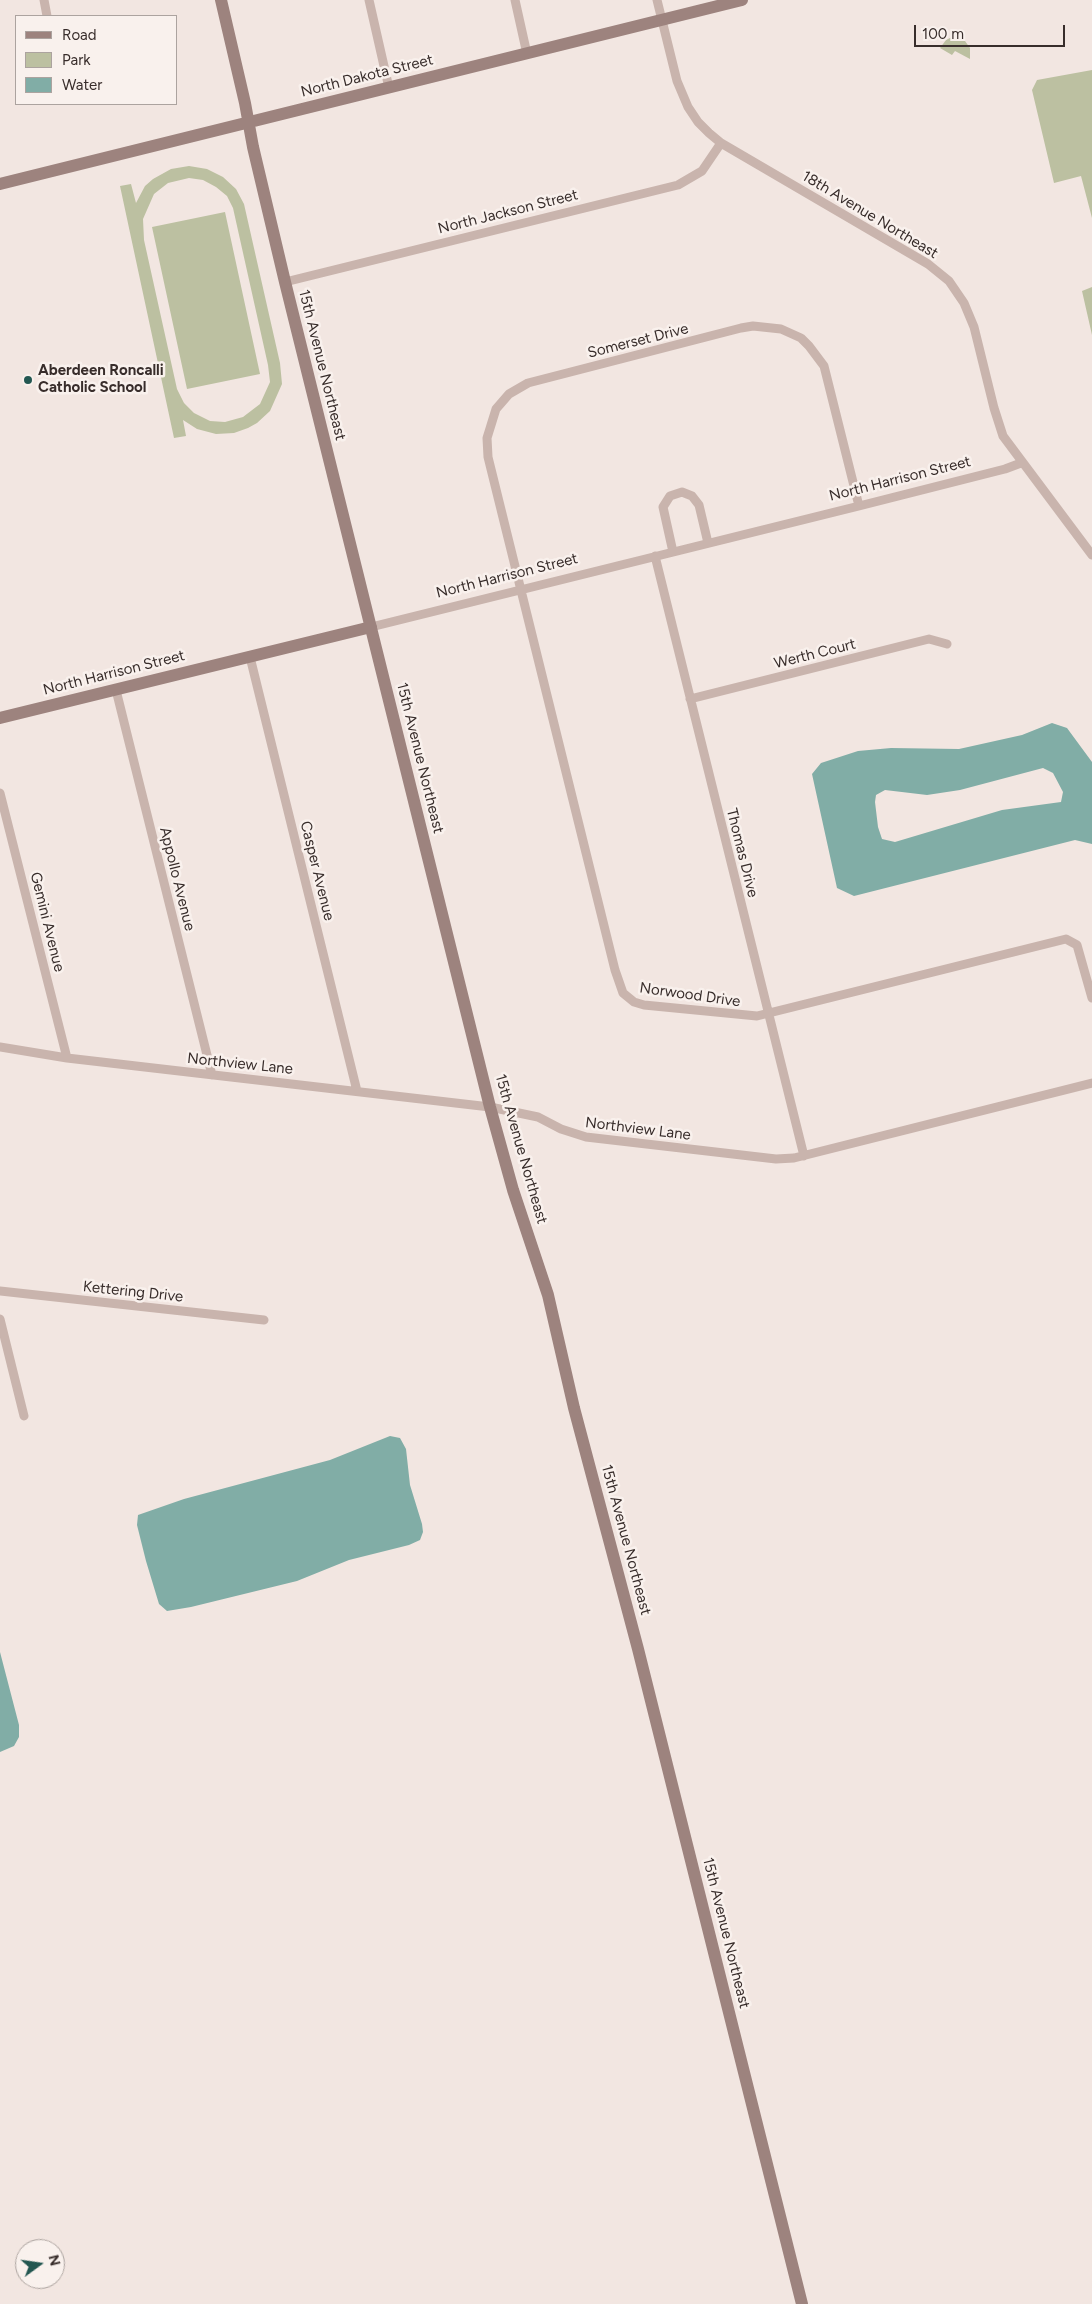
<!DOCTYPE html>
<style>
body{margin:0}
#map{position:relative;width:1092px;height:2304px;overflow:hidden;background:#f2e6e1;font-family:Figtree,sans-serif}
canvas{display:block}
.legend{position:absolute;left:15px;top:15px;width:162px;height:90px;box-sizing:border-box;background:#f9f1ed;border:1px solid #aca39f;margin:0;padding:6px 9px;list-style:none;font-size:15px;color:#382d2b}
.legend li{display:flex;align-items:center;gap:10px;height:25px}
.legend b{width:25px;border:1px solid #aca39f}
.north{position:absolute;left:15px;top:2239px;width:50px;height:50px;box-sizing:border-box;background:#f9f1ed;border:1px solid #aca39f;border-radius:50%;rotate:76deg;font-size:14px;font-weight:700;line-height:20px;text-align:center;color:#382d2b}
.north::after{content:'';display:block;margin:auto;width:18px;height:22px;background:#235751;clip-path:polygon(50% 0,100% 100%,50% 72%,0 100%)}
.scale{position:absolute;left:914px;top:25px;width:151px;height:22px;box-sizing:border-box;border:2px solid #382d2b;border-top:0;padding-left:6px;font-size:15px;line-height:18px;white-space:nowrap;color:#382d2b;-webkit-text-stroke:4px #f9f1ed;paint-order:stroke}
</style>
<div id="map">
<canvas width="1092" height="2304"></canvas>
<ul class="legend">
<li><b style="height:6px;background:#9d837e"></b>Road</li>
<li><b style="height:14px;background:#bcc0a1"></b>Park</li>
<li><b style="height:14px;background:#81ada6"></b>Water</li>
</ul>
<div class="north">N</div>
<div class="scale">100 m</div>
</div>
<script>
const ctx = document.querySelector('canvas').getContext('2d');
ctx.lineJoin = 'round';
function fillPath(path, color) { ctx.fillStyle = color; ctx.fill(path, 'evenodd'); }
const shape = rows => new Path2D(rows.map(r => 'M' + r).join(''));
function strokePath(path, color, width, dash) { ctx.strokeStyle = color; ctx.lineWidth = width; ctx.lineCap = dash ? 'butt' : 'round'; ctx.setLineDash(dash || []); ctx.stroke(path); }
function write(font, color, halo, rows, align = 'center') {
  ctx.font = font + ' Figtree,sans-serif'; ctx.lineWidth = 5; ctx.setLineDash([]); ctx.textBaseline = 'middle'; ctx.strokeStyle = halo; ctx.fillStyle = color; for (const [text, x, y, turn = 0] of rows) {
    ctx.save(); ctx.translate(x, y); ctx.rotate((+turn || 0) * Math.PI / 180); ctx.textAlign = isNaN(turn) ? turn : align; if (halo) ctx.strokeText(text, 0, 0); ctx.fillText(text, 0, 0); ctx.restore();
  }
}
const green = shape([
 [952,37,958,37,965,41,970,48,970,59,955,51,952,55,940,48,946,40],
 [1092,70,1092,218,1081,176,1054,183,1032,90,1037,80],
 [189,166,207,169,223,177,236,189,244,204,280,363,282,384,270,411,257,423,248,428,234,433,216,434,197,429,183,420,186,436,174,438,120,186,131,184,136,203,145,186,153,179,171,169],
 [189,178,203,180,216,187,227,196,233,208,268,365,270,382,260,404,243,417,225,422,210,421,194,413,184,403,177,389,144,240,143,219,154,194,168,183],
 [225,212,260,374,187,389,152,227],
 [1092,287,1092,335,1082,291]
]);
const water = shape([
 [1052,723,1067,728,1092,762,1092,844,1075,840,854,896,837,888,812,774,821,763,858,751,891,748,959,749,1022,735],
 [1043,768,1053,773,1063,792,1061,802,1002,810,895,842,882,839,878,827,875,802,876,795,885,790,927,795,960,790],
 [390,1436,400,1438,406,1449,410,1485,422,1524,423,1532,420,1540,409,1545,349,1560,297,1581,191,1607,167,1611,159,1604,146,1561,137,1525,138,1515,184,1499,330,1460],
 [0,1652,19,1725,19,1737,14,1746,0,1752]
]);
const street = shape([
 [44,0,47,16],
 [369,0,389,88],
 [515,0,527,54],
 [657,0,677,81,688,107,698,122,709,133,721,143,928,264,949,281,964,303,974,327,994,408,1003,436,1092,555],
 [285,282,678,185,702,171,721,143],
 [859,506,824,366,809,346,801,338,781,329,753,326,741,328,528,383,509,394,496,409,487,438,488,457,615,970,623,993,634,1002,644,1005,757,1016,1066,939,1077,945,1092,998],
 [673,552,663,507,670,496,682,492,692,496,699,505,708,543],
 [655,556,804,1156],
 [371,627,859,506,1005,469,1021,463],
 [250,657,357,1091],
 [116,690,212,1075],
 [690,699,929,639,947,644],
 [0,793,67,1058],
 [0,1047,67,1058,490,1107,538,1117,561,1129,586,1137,776,1159,794,1158,1092,1083],
 [0,1291,264,1320],
 [0,1319,24,1416]
]);
const secondary = shape([
 [221,0,245,103,253,147,285,282,490,1107,513,1190,548,1295,574,1408,638,1649,802,2304],
 [0,184,742,0],
 [0,718,371,627]
]);
const markers = [
 [28,380,5,"#235751"]
];
const streetNames = [
 ["North Dakota Street",367,76,-14],
 ["North Jackson Street",508,212,-14],
 ["18th Avenue Northeast",870,215,31],
 ["Somerset Drive",638,341,-14],
 ["15th Avenue Northeast",322,365,76],
 ["North Harrison Street",900,479,-14],
 ["North Harrison Street",507,576,-14],
 ["Werth Court",815,654,-14],
 ["North Harrison Street",114,673,-14],
 ["15th Avenue Northeast",420,758,76],
 ["Thomas Drive",742,853,76],
 ["Casper Avenue",317,871,76],
 ["Appollo Avenue",177,879,76],
 ["Gemini Avenue",47,922,76],
 ["Norwood Drive",690,995,8],
 ["Northview Lane",240,1064,6],
 ["Northview Lane",638,1129,7],
 ["15th Avenue Northeast",521,1149,74],
 ["Kettering Drive",133,1292,6],
 ["15th Avenue Northeast",626,1540,75],
 ["15th Avenue Northeast",726,1933,76]
];
const poiNames = [
 ["Aberdeen Roncalli",38,371],
 ["Catholic School",38,388]
];
fillPath(green, '#bcc0a1');
fillPath(water, '#81ada6');
strokePath(street, '#c9b4ad', 9);
strokePath(secondary, '#9d837e', 12);
for (const [x, y, r, color] of markers) { const dot = new Path2D(); dot.arc(x, y, r, 0, 2 * Math.PI); ctx.fillStyle = color; ctx.fill(dot); strokePath(dot, '#f9f1ed', 2); }
write('15px', '#382d2b', '#f9f1ed', streetNames);
write('bold 15px', '#382d2b', '#f9f1ed', poiNames, 'left');
</script>
